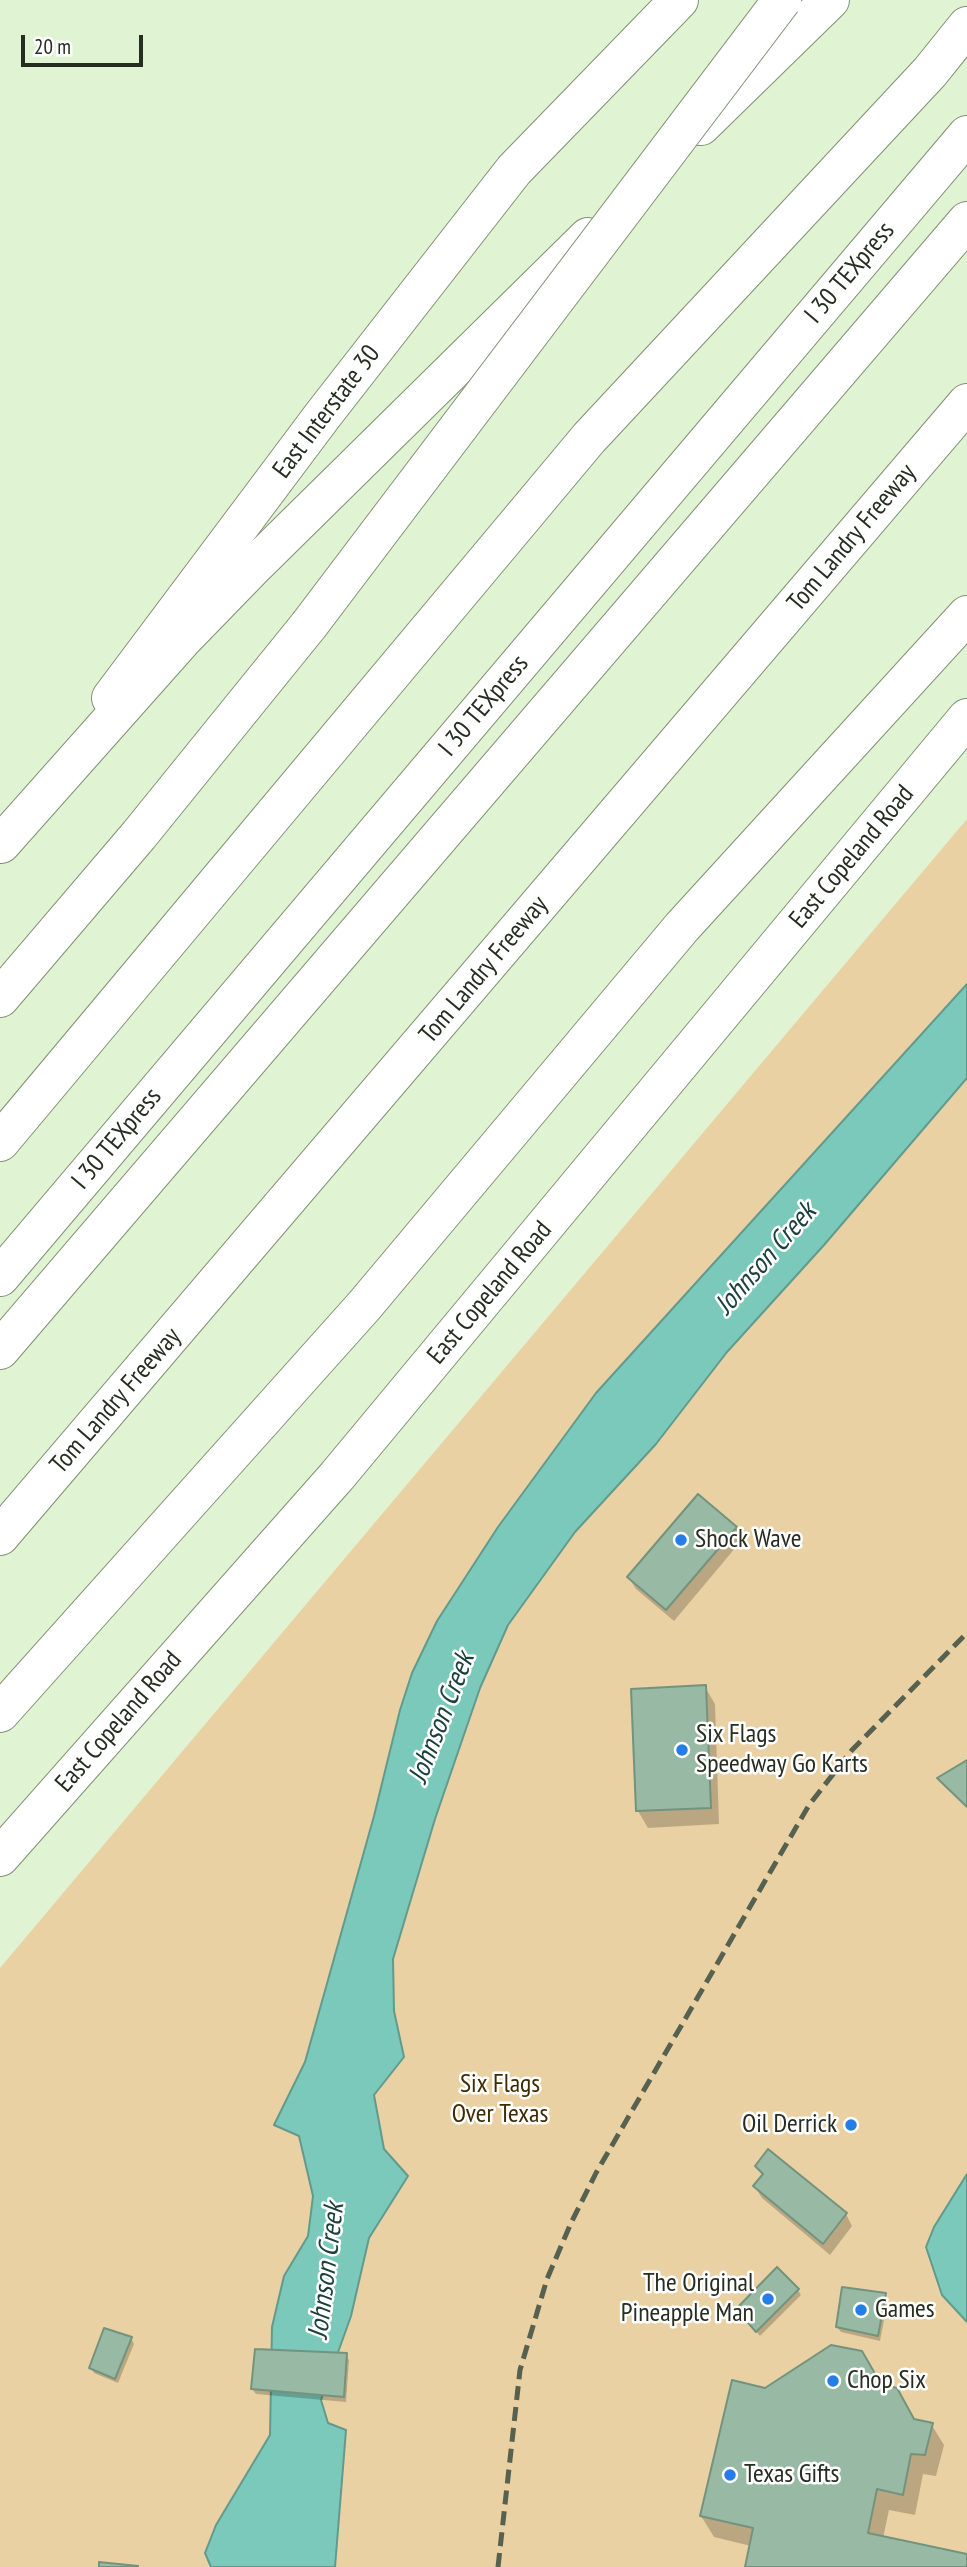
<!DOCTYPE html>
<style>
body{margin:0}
#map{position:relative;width:967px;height:2567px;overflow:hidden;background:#e0f3d3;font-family:"PT Sans Narrow",sans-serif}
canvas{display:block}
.scale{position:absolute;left:21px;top:35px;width:122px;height:32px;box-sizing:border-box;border:4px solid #262d21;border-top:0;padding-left:9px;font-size:21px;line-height:24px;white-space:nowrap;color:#262d21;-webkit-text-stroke:5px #fff;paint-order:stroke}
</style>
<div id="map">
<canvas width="967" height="2567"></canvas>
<div class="scale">20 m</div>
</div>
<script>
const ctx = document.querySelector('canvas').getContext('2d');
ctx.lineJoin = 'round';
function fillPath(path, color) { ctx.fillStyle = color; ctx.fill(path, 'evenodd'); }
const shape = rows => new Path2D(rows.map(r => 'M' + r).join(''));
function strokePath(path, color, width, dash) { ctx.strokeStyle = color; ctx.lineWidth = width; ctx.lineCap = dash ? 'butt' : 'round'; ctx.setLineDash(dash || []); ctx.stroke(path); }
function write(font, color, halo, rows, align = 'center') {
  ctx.font = font + ' "PT Sans Narrow",sans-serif'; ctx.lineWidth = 5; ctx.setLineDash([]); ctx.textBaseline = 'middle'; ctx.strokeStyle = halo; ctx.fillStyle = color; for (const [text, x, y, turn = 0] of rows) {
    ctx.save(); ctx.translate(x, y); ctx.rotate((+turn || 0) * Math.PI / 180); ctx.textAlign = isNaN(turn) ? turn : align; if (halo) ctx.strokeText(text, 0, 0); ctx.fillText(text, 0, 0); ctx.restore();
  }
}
const green = shape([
 [967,819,967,2567,0,2567,0,1968]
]);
const water = shape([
 [967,984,967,1078,824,1245,727,1352,656,1444,575,1532,508,1625,480,1688,435,1819,393,1959,394,2011,404,2057,374,2095,384,2149,408,2176,369,2238,351,2316,321,2400,328,2423,346,2430,335,2567,211,2567,205,2553,216,2525,270,2435,272,2327,284,2276,308,2236,313,2196,299,2136,274,2125,305,2062,374,1816,400,1710,412,1673,437,1621,498,1527,596,1393,967,984],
 [967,2174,967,2322,942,2295,926,2247,934,2227,967,2174]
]);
const shadow = shape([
 [736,1528,742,1540,674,1621,636,1589,629,1578],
 [705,1687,715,1704,719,1824,648,1828,638,1811],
 [757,2166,846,2214,852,2226,830,2255,762,2198,755,2187,763,2177],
 [798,2290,801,2295,760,2336,742,2314],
 [885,2295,888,2300,880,2341,841,2332,837,2327],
 [131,2338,134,2344,118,2383,94,2373,91,2367],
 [346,2355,349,2360,346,2402,256,2394,252,2389],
 [880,2386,914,2420,931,2424,944,2445,936,2476,923,2474,915,2515,889,2510,883,2538,967,2556,967,2567,747,2567,751,2546,714,2537,701,2516,765,2389]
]);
const building = shape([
 [698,1494,737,1527,666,1610,627,1577,698,1494],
 [706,1685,711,1808,636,1811,631,1689,706,1685],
 [967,1760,967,1807,937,1778,967,1760],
 [768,2149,847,2213,823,2244,753,2186,763,2174,755,2166,768,2149],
 [777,2267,799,2289,756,2332,736,2309,777,2267],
 [842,2287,886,2293,878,2336,836,2327,842,2287],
 [104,2328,132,2337,115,2379,89,2368,104,2328],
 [831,2345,862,2351,881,2384,897,2388,914,2419,933,2423,925,2455,911,2454,903,2495,877,2489,868,2533,967,2554,967,2567,745,2567,753,2528,700,2516,732,2380,765,2388,831,2345],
 [255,2349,347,2353,344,2397,251,2389,255,2349],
 [99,2562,138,2566,138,2567,99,2567,99,2562]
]);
const secondary = shape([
 [111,698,323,415,514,170,679,0],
 [0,1857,337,1476,967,718]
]);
const motorway = shape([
 [701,126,830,0],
 [1,844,184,638,252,568,588,237],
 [0,998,139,835,309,625],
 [0,1142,589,438,930,72,967,26],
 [0,1277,967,135],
 [0,1350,967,221],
 [0,1536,967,403],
 [0,1713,364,1306,682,927,967,615]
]);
const rail = shape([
 [498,2567,520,2370,547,2279,571,2223,596,2173,809,1805,852,1750,967,1633]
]);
const motorwayBridge = shape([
 [309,625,782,0]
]);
const markers = [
 [681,1540,7,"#257ee8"],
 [682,1750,7,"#257ee8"],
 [851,2125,7,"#257ee8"],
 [768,2299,7,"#257ee8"],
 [861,2310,7,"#257ee8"],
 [833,2381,7,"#257ee8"],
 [730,2475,7,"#257ee8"]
];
const streetNames = [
 ["I 30 TEXpress",850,273,-50],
 ["East Interstate 30",327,412,-53],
 ["Tom Landry Freeway",852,538,-50],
 ["I 30 TEXpress",484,706,-50],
 ["East Copeland Road",852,857,-50],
 ["Tom Landry Freeway",484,970,-50],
 ["I 30 TEXpress",117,1139,-50],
 ["East Copeland Road",490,1293,-50],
 ["Tom Landry Freeway",116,1401,-49],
 ["East Copeland Road",119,1722,-49]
];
const poiNames = [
 ["Shock Wave",695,1540],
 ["Six Flags",696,1735],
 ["Speedway Go Karts",696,1765],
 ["Oil Derrick",837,2125,"right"],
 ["The Original",754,2284,"right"],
 ["Pineapple Man",754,2314,"right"],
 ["Games",875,2310],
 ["Chop Six",847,2381],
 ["Texas Gifts",744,2475]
];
const parkNames = [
 ["Six Flags",500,2085],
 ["Over Texas",500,2115]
];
const waterNames = [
 ["Johnson Creek",766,1259,-49],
 ["Johnson Creek",442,1718,-69],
 ["Johnson Creek",327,2271,-83]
];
fillPath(green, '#e9d1a3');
fillPath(water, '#7bc9bb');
strokePath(water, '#629a8d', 2);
fillPath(shadow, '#0003');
fillPath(building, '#98b9a4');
strokePath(building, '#73937f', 2);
strokePath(secondary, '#819174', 40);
strokePath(motorway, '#819174', 40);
strokePath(secondary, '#fff', 38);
strokePath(motorway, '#fff', 38);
strokePath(rail, '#576150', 5, [14, 7]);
strokePath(motorwayBridge, '#819174', 40, []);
strokePath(motorwayBridge, '#fff', 38);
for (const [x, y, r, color] of markers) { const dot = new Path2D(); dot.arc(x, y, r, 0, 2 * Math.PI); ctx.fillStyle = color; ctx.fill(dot); strokePath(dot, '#fff', 2.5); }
write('26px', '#262d21', '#fff', streetNames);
write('26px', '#262d21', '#fff', poiNames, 'left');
write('26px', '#3f2b00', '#fff', parkNames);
write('italic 28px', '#1c413b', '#fff', waterNames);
</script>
